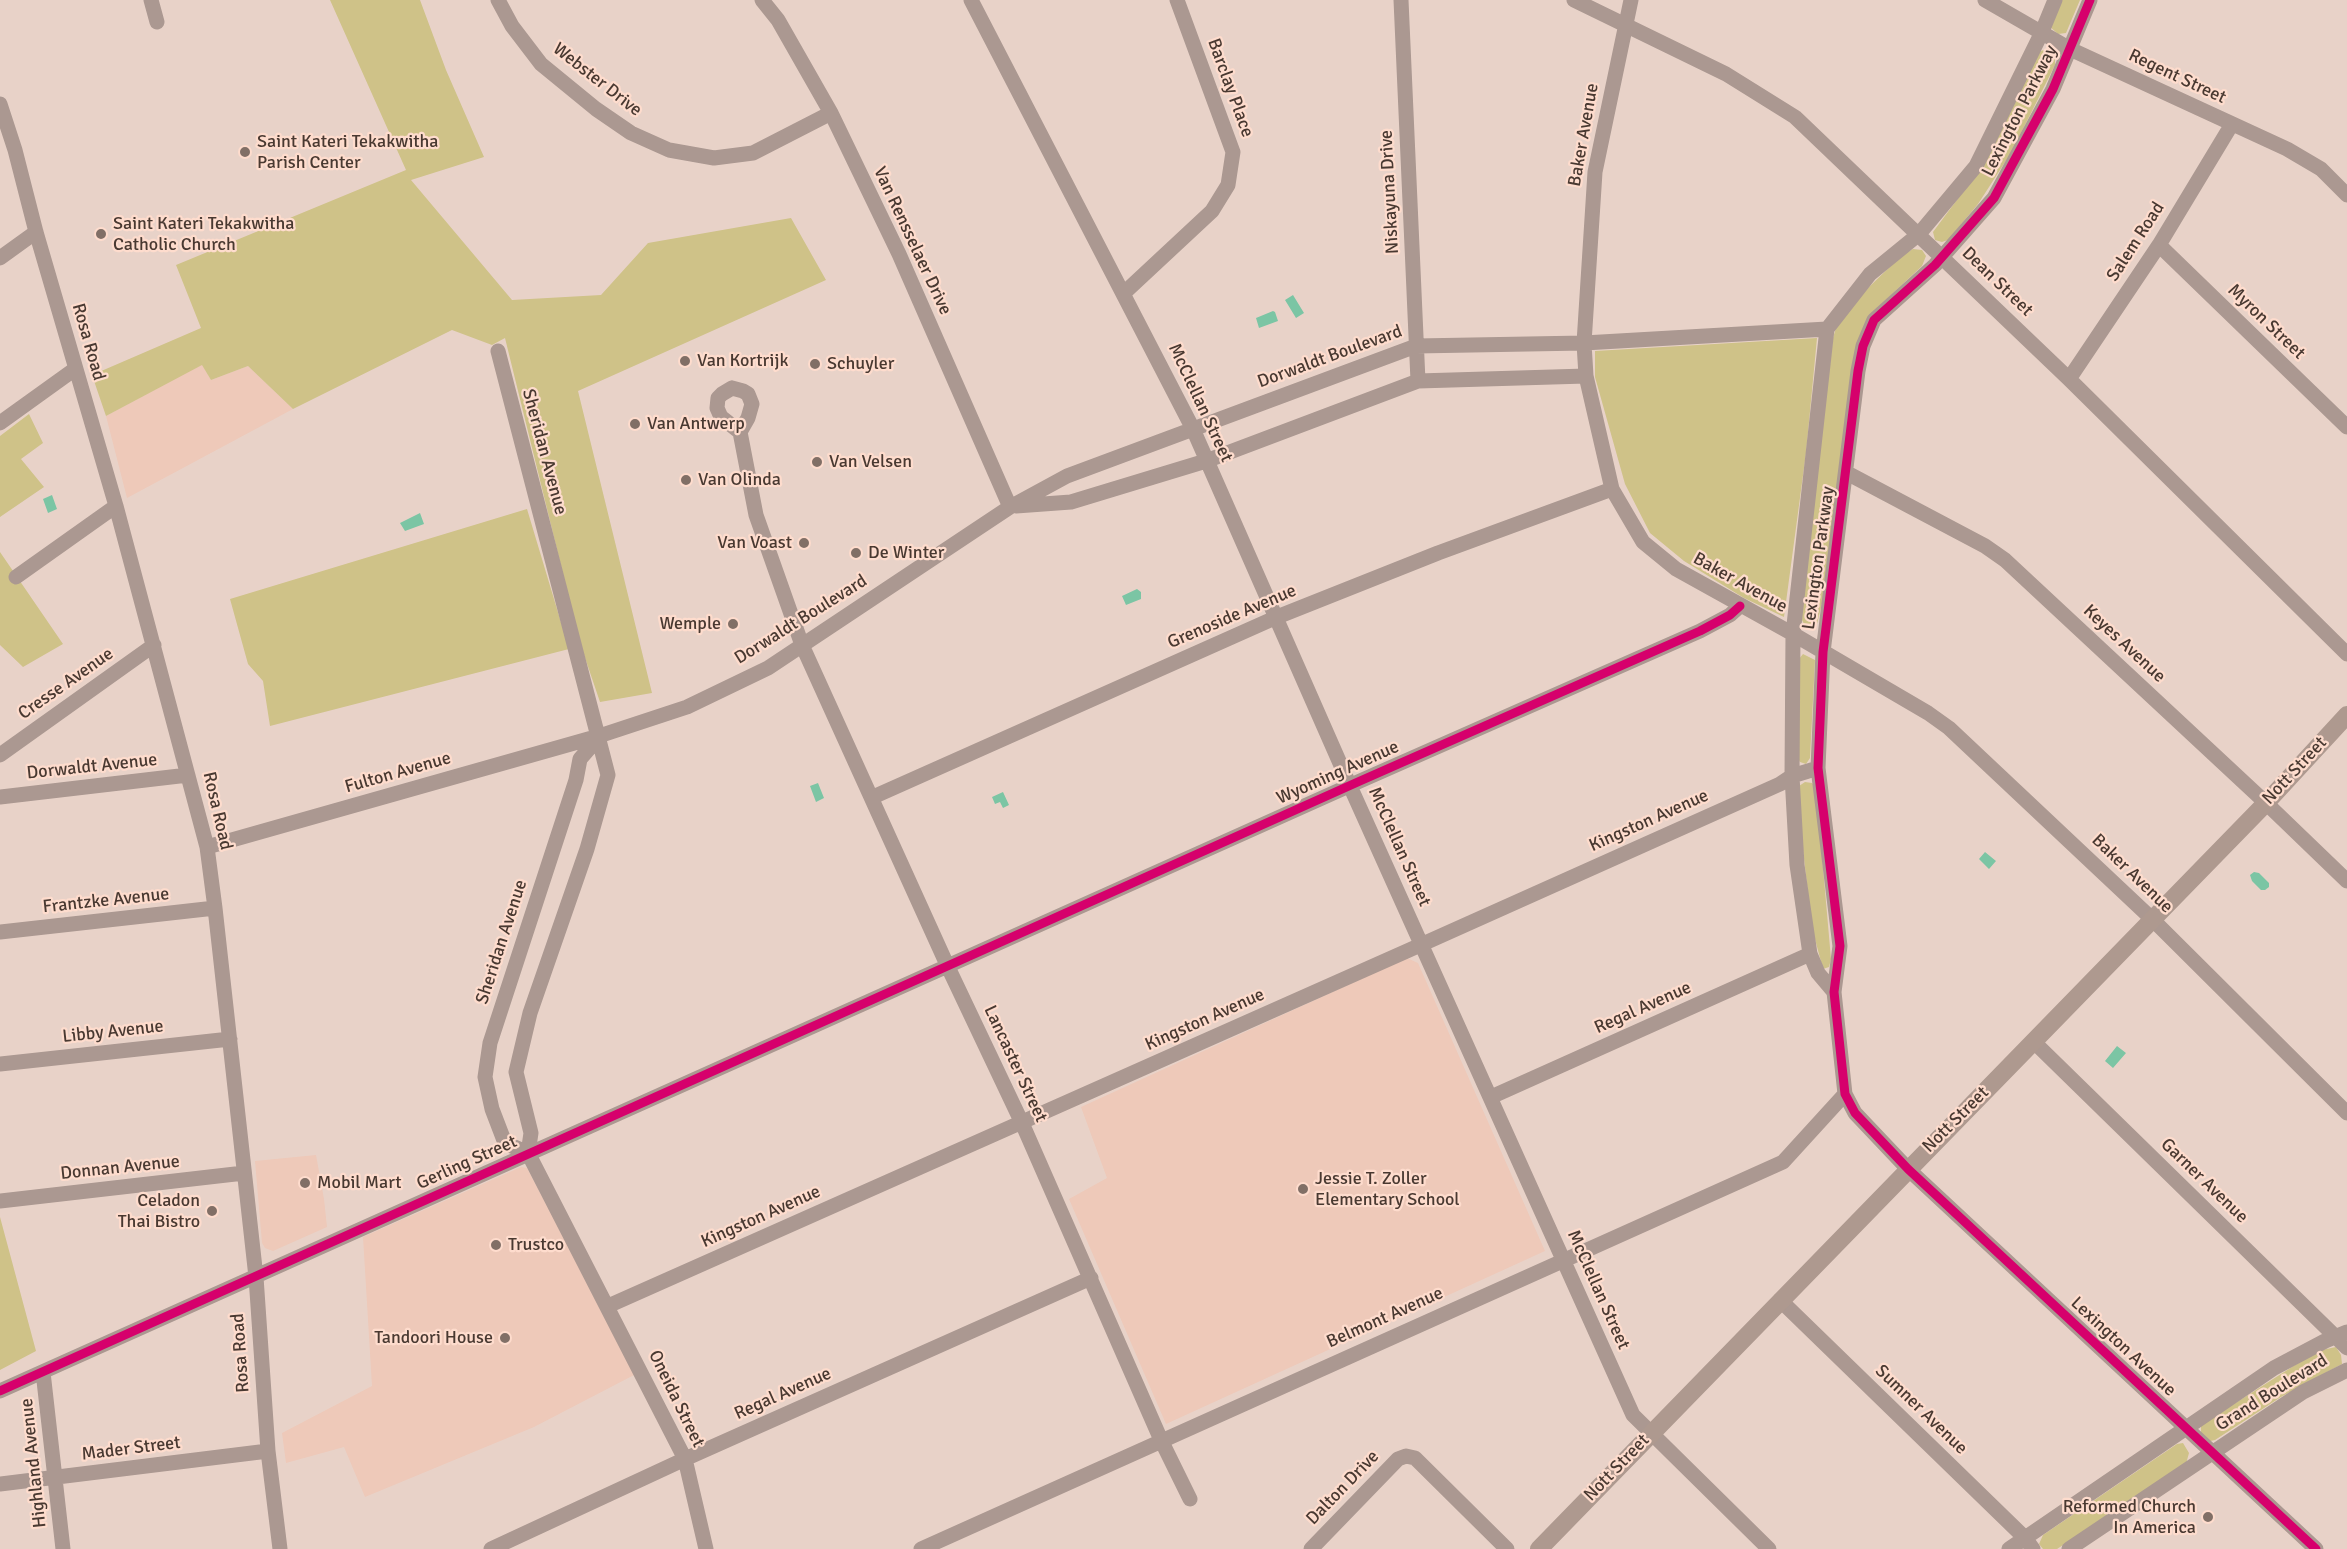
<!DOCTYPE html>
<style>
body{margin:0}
canvas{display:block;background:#e8d2c8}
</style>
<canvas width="2347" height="1549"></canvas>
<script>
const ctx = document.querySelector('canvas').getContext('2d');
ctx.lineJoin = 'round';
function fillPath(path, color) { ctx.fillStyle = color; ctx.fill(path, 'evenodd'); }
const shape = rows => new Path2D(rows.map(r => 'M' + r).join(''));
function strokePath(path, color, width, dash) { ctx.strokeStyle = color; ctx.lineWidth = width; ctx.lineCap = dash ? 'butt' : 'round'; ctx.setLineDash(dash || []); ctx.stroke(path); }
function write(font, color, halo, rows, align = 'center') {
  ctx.font = font + ' Signika,sans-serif'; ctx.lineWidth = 4.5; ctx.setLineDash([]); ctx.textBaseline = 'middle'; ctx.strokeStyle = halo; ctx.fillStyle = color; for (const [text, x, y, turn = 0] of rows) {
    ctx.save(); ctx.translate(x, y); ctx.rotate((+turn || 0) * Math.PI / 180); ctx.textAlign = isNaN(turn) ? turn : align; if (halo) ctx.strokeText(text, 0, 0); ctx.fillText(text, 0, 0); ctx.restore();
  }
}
const built = shape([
 [202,364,211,380,248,366,293,409,127,498,106,416],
 [1407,958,1418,963,1545,1251,1166,1424,1069,1199,1107,1178,1081,1107],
 [316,1155,324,1199,327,1227,273,1251,265,1248,262,1243,255,1161],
 [521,1167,527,1168,636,1374,534,1427,365,1497,344,1447,286,1463,282,1433,372,1386,363,1237]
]);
const green = shape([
 [330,0,420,0,446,70,484,157,411,180,512,300,601,295,648,243,791,218,826,280,578,391,652,693,600,702,580,643,505,338,492,345,452,330,293,409,248,366,211,380,202,365,106,416,92,375,201,328,176,265,406,170],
 [2060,0,2080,0,2066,33,2058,34,2049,26],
 [2044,50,2055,57,2055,65,2011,153,1978,204,1948,240,1942,242,1935,240,1933,232,1974,177,2037,52],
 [1913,249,1922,250,1926,256,1922,266,1877,308,1864,326,1825,591,1817,624,1811,627,1805,626,1801,618,1833,338,1838,321,1868,288,1901,256],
 [1817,338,1806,453,1784,617,1744,598,1684,561,1650,533,1625,484,1595,377,1595,351],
 [29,414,43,443,21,459,44,487,0,517,0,436],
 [527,509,569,649,270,726,263,681,248,664,230,599],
 [0,552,63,644,23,667,0,645],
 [1803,654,1815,660,1810,758,1806,764,1800,762,1797,756,1799,659],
 [1805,782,1812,783,1816,788,1831,959,1829,967,1823,969,1812,928,1797,798,1799,786],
 [0,1217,36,1351,0,1370],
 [2336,1347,2341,1355,2342,1364,2281,1397,2215,1440,2206,1442,2201,1433,2201,1425,2317,1351],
 [2183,1443,2189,1453,2186,1464,2057,1549,2043,1549,2039,1544,2043,1535,2177,1444]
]);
const water = shape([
 [1293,295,1304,313,1296,318,1285,300],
 [1273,311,1275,312,1278,321,1259,328,1256,318],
 [52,495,57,509,48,513,43,499],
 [420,513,424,524,405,531,400,523],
 [1137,589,1141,592,1141,599,1126,605,1122,596],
 [818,783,824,798,816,802,810,786],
 [1003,792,1009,805,1003,808,1000,802,995,804,992,797],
 [1985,852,1996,861,1989,869,1979,859],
 [2254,872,2259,873,2269,883,2269,887,2265,890,2261,890,2252,881,2250,875],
 [2117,1046,2126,1053,2113,1068,2105,1061]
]);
const minor = shape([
 [151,0,157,22],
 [498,0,512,26,541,64,596,109,631,133,669,150,714,158,753,153,831,113],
 [762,0,778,20,831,113,899,254,1010,507],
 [971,0,1193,429,1350,786,1633,1415,1769,1549],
 [1401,0,1418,381],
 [1574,0,1726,74,1795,117,2069,379,2347,654],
 [1631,0,1595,172,1584,343,1586,376,1612,489,1643,542,1676,569,1793,634,1928,713,1949,728,2152,919,2347,1113],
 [1985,0,2070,49,2287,149,2321,169,2347,195],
 [2090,0,2053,89,1994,198,1935,265,1874,320,1863,346,1858,371,1823,652,1818,768,1840,946,1834,992,1845,1094,1855,1113,1908,1169,2316,1549],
 [0,104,15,150,36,232,116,506,207,847,215,908,256,1277,268,1451,280,1549],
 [2159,245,2347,427],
 [0,258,36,232],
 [1124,293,1212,211,1228,185,1233,152,1177,0],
 [498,351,608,775,587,849,530,1013,516,1072,531,1133,528,1153,685,1459,706,1549],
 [2069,379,2159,245,2232,124],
 [732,388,743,391,748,394,752,404,748,418,740,432,721,417,717,408,718,398,722,394,732,388],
 [0,423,75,369],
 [740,432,756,515,802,645,948,967,1022,1123,1161,1440,1190,1499],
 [1847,473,1985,546,2005,560,2266,803,2347,881],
 [1016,506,1071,502,1206,461,1418,381,1586,376],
 [16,577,116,506],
 [0,755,154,645],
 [0,797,188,775],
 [873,797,1277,617,1438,553,1612,489],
 [207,847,599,736,687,707,768,668,1010,507,1067,476,1416,346,1584,343,1827,329],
 [0,932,215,908],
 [1834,992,1818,973,1810,954,1797,865,1792,776,1793,634,1827,329,1870,274,1919,234,1976,166,2041,34,2055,0],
 [2034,1042,2347,1348],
 [0,1064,230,1039],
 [1491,1097,1810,954],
 [528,1153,505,1143,492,1109,485,1077,490,1043,576,780,580,759,599,737],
 [0,1201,244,1173],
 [1780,1300,2025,1538,2033,1549],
 [608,1306,1407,951,1780,784,1792,776,1818,768],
 [43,1372,63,1549],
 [0,1391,1360,781,1700,631,1730,615,1740,606],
 [0,1484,268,1451],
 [491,1549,685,1459,1091,1278],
 [921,1549,1783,1162,1845,1094],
 [1311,1549,1398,1459,1406,1456,1415,1458,1507,1549],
 [2009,1549,2274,1368,2325,1341,2347,1332],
 [2069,1549,2303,1392,2347,1370]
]);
const major = shape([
 [1539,1549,2266,803,2347,715]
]);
const cycleway = shape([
 [2090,0,2053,89,1994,198,1935,265,1874,320,1863,346,1858,371,1823,652,1818,768,1840,946,1834,992,1845,1094,1855,1113,1908,1169,2316,1549],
 [0,1391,1360,781,1700,631,1730,615,1740,606]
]);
const markers = [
 [245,152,6,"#816f66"],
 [101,234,6,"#816f66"],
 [685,361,6,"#816f66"],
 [815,364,6,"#816f66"],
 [635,424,6,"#816f66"],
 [817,462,6,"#816f66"],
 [686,480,6,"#816f66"],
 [804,543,6,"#816f66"],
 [856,553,6,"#816f66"],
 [733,624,6,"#816f66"],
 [305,1183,6,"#816f66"],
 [1303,1189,6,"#816f66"],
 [212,1211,6,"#816f66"],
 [496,1245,6,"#816f66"],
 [505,1338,6,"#816f66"],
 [2208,1517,6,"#816f66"]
];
const streetNames = [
 ["Regent Street",2177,77,25],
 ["Webster Drive",597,80,38],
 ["Barclay Place",1230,88,70],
 ["Lexington Parkway",2020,111,-63],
 ["Baker Avenue",1584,135,-80],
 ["Niskayuna Drive",1390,192,-93],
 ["Van Rensselaer Drive",912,241,65],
 ["Salem Road",2136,242,-57],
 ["Dean Street",1997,282,44],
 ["Myron Street",2266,322,44],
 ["Rosa Road",88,342,74],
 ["Dorwaldt Boulevard",1330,357,-20],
 ["McClellan Street",1200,403,65],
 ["Sheridan Avenue",544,452,75],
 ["Lexington Parkway",1819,558,-82],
 ["Baker Avenue",1740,583,29],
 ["Grenoside Avenue",1232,617,-23],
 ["Dorwaldt Boulevard",801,620,-32],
 ["Keyes Avenue",2124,644,43],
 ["Cresse Avenue",66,684,-35],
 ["Dorwaldt Avenue",92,767,-6],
 ["Nott Street",2295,771,-47],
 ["Fulton Avenue",398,773,-16],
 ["Wyoming Avenue",1338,773,-24],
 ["Rosa Road",217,811,77],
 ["Kingston Avenue",1649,821,-24],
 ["McClellan Street",1399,847,66],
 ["Baker Avenue",2132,874,44],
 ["Frantzke Avenue",106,901,-6],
 ["Sheridan Avenue",502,942,-72],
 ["Regal Avenue",1643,1008,-24],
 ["Kingston Avenue",1205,1020,-24],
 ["Libby Avenue",113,1032,-6],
 ["Lancaster Street",1015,1064,65],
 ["Nott Street",1956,1120,-45],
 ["Gerling Street",467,1163,-24],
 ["Donnan Avenue",120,1168,-6],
 ["Garner Avenue",2204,1181,44],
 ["Kingston Avenue",761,1217,-24],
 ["McClellan Street",1598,1290,66],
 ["Belmont Avenue",1385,1318,-24],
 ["Lexington Avenue",2123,1347,43],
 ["Rosa Road",241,1353,-94],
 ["Grand Boulevard",2272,1393,-32],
 ["Regal Avenue",783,1394,-24],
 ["Oneida Street",676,1399,64],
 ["Sumner Avenue",1921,1410,44],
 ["Mader Street",131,1449,-7],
 ["Highland Avenue",34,1463,-96],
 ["Nott Street",1617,1468,-46],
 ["Dalton Drive",1343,1488,-46]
];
const poiNames = [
 ["Saint Kateri Tekakwitha",257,142],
 ["Parish Center",257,163],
 ["Saint Kateri Tekakwitha",113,224],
 ["Catholic Church",113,245],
 ["Van Kortrijk",697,361],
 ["Schuyler",827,364],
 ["Van Antwerp",647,424],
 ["Van Velsen",829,462],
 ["Van Olinda",698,480],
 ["Van Voast",792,543,"right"],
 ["De Winter",868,553],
 ["Wemple",721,624,"right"],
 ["Jessie T. Zoller",1315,1179],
 ["Elementary School",1315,1200],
 ["Mobil Mart",317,1183],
 ["Celadon",200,1201,"right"],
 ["Thai Bistro",200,1222,"right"],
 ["Trustco",508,1245],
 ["Tandoori House",493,1338,"right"],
 ["Reformed Church",2196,1507,"right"],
 ["In America",2196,1528,"right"]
];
fillPath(built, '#eec9b9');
fillPath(green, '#cfc288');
fillPath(water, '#7bc5a4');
strokePath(minor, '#ab9891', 15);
strokePath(major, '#ae998f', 18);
strokePath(cycleway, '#d6006c', 9);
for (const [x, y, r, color] of markers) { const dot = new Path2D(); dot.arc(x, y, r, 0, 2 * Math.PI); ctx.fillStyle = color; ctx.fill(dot); strokePath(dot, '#fedccd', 2); }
write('18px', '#493931', '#fedccd', streetNames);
write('18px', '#493931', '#fedccd', poiNames, 'left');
</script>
